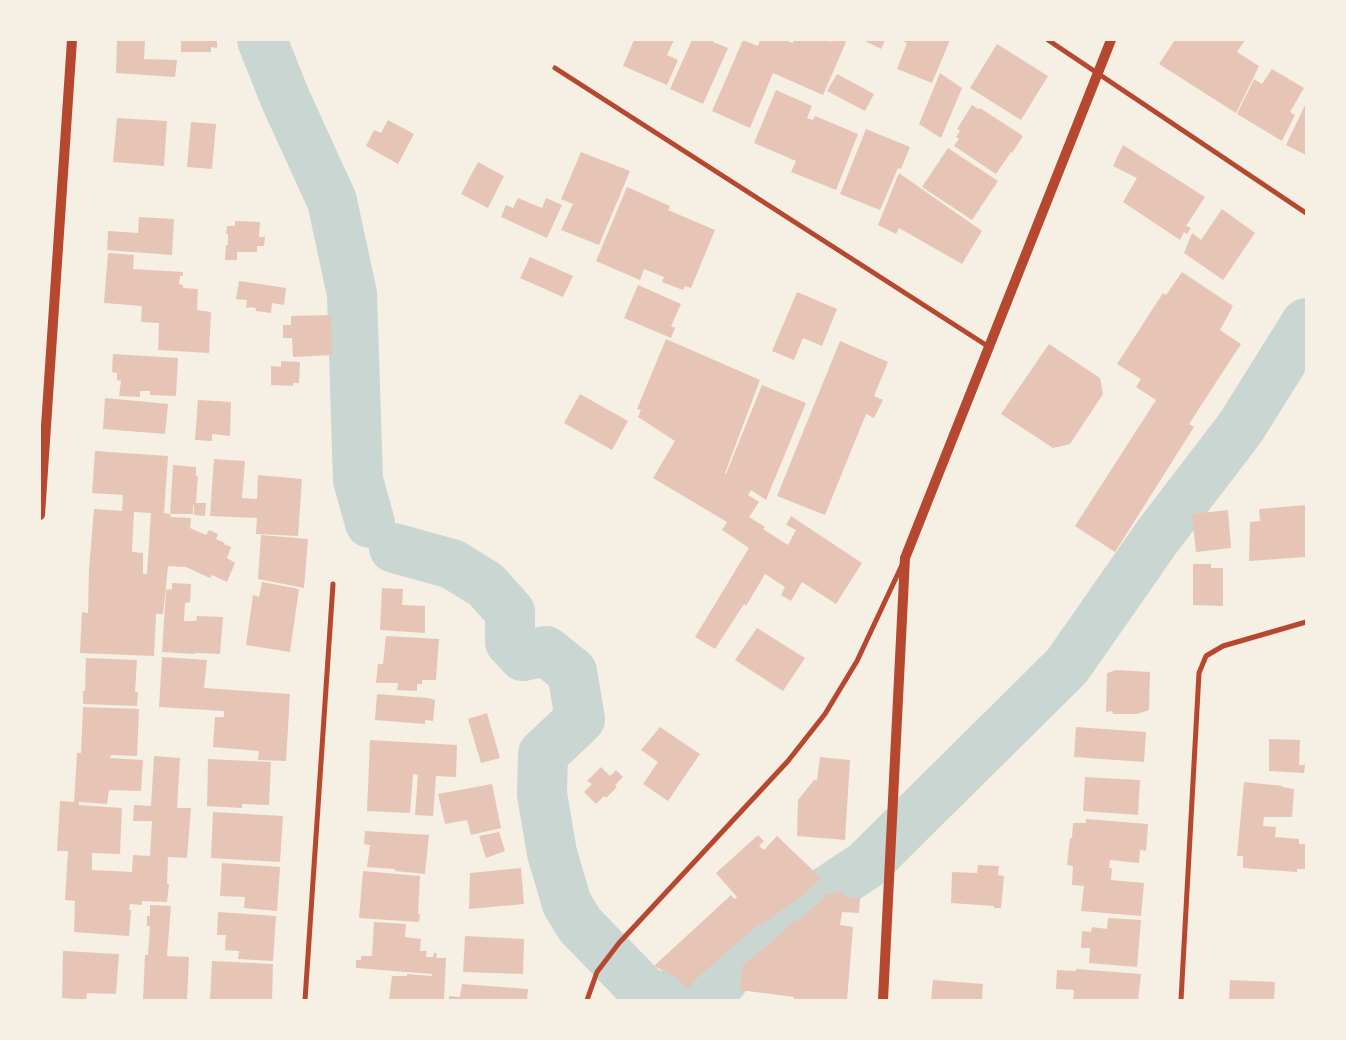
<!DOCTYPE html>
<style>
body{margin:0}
#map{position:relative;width:1346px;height:1040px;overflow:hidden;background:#f6efe4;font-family:Helvetica,sans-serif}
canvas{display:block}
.frame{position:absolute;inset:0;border:41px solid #f6efe4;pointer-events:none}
</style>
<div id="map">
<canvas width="1346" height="1040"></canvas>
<div class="frame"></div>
</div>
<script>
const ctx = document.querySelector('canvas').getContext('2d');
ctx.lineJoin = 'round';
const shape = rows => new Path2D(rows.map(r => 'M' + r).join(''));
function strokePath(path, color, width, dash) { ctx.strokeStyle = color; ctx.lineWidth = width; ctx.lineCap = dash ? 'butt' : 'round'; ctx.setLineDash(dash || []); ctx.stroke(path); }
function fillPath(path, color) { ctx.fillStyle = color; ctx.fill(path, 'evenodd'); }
const river = shape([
 [262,40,285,98,332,201,352,294,358,480,370,523],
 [394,548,452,564,486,585,510,612,510,642,523,656,546,651,572,672,580,719,543,754,542,794,552,853,567,904,580,925,647,994,703,1000],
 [707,1000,741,957,789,916,866,865,1067,666,1157,537,1241,427,1306,323]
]);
const building = shape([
 [117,40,145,40,144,59,177,60,175,77,116,73],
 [181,40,217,40,217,48,211,47,211,52,181,52],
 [634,40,674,40,667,55,678,60,667,85,623,66],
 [692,40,714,40,713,42,728,48,703,104,670,89],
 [743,40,758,46,760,40,785,40,793,43,794,40,828,40,831,42,833,40,842,40,846,42,823,95,773,73,750,128,712,111],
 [863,40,885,40,881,49],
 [901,40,950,40,932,83,897,69,907,43],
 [1175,40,1245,40,1237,52,1259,66,1236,113,1159,64],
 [997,44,1048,76,1021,120,970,88],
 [1272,69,1304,88,1290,112,1295,115,1282,141,1237,114,1254,79,1262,84],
 [940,73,962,88,941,138,919,124],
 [837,74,874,94,865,111,827,91],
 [776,90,812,106,807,118,813,120,815,116,858,134,836,190,791,172,796,161,754,143],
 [1306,103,1306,155,1286,145],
 [972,105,978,109,980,108,1023,136,1012,153,1011,152,996,174,954,146,959,139,956,137,960,131,957,129],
 [117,118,167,121,164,166,113,162],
 [388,120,414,134,398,164,366,146,374,130,381,133],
 [191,122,216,124,212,169,187,167],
 [866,129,910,147,901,169,898,168,880,210,840,194],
 [1123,145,1205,197,1186,226,1191,228,1187,234,1184,232,1180,240,1123,202,1137,178,1113,166],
 [948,148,998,181,972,220,922,187],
 [581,152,630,171,599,245,561,230,573,204,561,199],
 [478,162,504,176,488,208,461,194],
 [899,173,982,231,962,264,899,228,896,234,878,225],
 [627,187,670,206,668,210,715,230,691,288,685,286,683,290,662,282,664,277,644,269,640,280,596,261],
 [518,198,542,208,546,198,562,205,547,238,501,217,506,205,513,208],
 [1222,209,1255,233,1223,280,1184,253,1192,233,1201,240],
 [139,217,174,219,172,255,107,250,108,231,138,233],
 [235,221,260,222,259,237,265,237,264,246,257,246,257,252,237,252,237,260,225,260,226,245,228,245,228,234,226,234,227,226,235,226],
 [108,253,134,255,133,269,183,272,183,276,180,276,179,284,183,285,183,288,198,289,197,310,211,312,209,353,158,350,159,323,141,322,142,306,104,303],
 [530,257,573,276,563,297,520,278],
 [1182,272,1233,306,1220,330,1241,344,1189,424,1194,427,1115,552,1075,526,1156,400,1136,387,1141,379,1117,364,1163,293,1166,295],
 [239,281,286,288,284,305,272,303,271,313,256,311,256,308,249,307,249,308,246,308,247,300,236,299],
 [638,285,681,304,671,326,675,328,671,338,624,318],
 [797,292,837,309,822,346,803,338,794,360,772,351],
 [331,315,332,355,293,357,292,338,283,338,283,325,291,325,291,316],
 [666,339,760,380,725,473,726,474,762,385,806,403,766,500,751,490,748,495,759,502,749,517,765,527,763,529,788,545,796,530,786,525,791,516,862,563,836,604,802,582,791,601,781,595,785,587,765,574,746,606,744,604,715,649,695,637,749,548,722,530,727,522,653,478,675,441,638,417,641,410,637,409],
 [840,341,888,362,874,396,883,400,874,418,866,414,825,515,777,496],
 [1049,344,1100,378,1103,394,1070,444,1053,448,1001,414],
 [113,354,178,358,176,396,150,395,150,391,140,391,140,397,119,396,121,381,117,380,117,373,112,372],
 [281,361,300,362,299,383,293,383,293,386,271,385,271,366,281,367],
 [580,394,628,421,612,450,564,423],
 [105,398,168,404,165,434,103,429],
 [198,400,231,402,230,436,212,434,212,441,195,440],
 [95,451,168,456,164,513,170,514,173,465,196,467,196,476,198,476,196,503,206,503,205,516,194,515,194,505,193,505,193,514,170,514,171,517,191,518,190,528,206,535,209,530,218,534,216,539,225,543,224,544,231,547,227,558,235,563,227,582,212,575,210,578,186,567,168,566,163,614,156,614,154,656,80,653,82,612,88,613,89,570,94,509,122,511,123,495,92,493],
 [134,512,151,513,147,574,143,574,143,553,132,552],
 [214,459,245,461,242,498,257,499,258,475,302,479,298,536,256,534,257,518,210,516],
 [1306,505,1306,557,1249,561,1250,522,1260,521,1259,509],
 [1228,510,1231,548,1196,552,1192,514],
 [261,535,308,539,304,588,258,579],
 [1193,564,1211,564,1211,568,1223,568,1223,606,1193,605],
 [262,582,299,589,290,652,246,645,253,595,259,597],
 [172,583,191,584,190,602,185,603,184,621,196,621,197,616,223,617,220,654,195,653,195,654,162,652,166,590,172,589],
 [382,588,403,589,402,605,425,606,425,633,380,630],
 [757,628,805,658,783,691,735,660],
 [386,636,439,639,436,680,422,680,422,684,417,684,417,691,397,690,398,683,376,683,378,664,383,664],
 [162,657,207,660,204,688,290,694,286,761,258,760,259,751,213,747,215,717,224,717,224,711,159,707],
 [86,658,137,660,135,692,138,692,137,706,83,704,83,691,85,691],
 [1116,670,1150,672,1149,710,1137,714,1113,714,1112,711,1106,712,1107,673],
 [377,694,428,698,435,700,433,721,425,720,425,724,375,720],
 [83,707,139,709,137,756,111,755,110,758,143,760,141,791,109,790,107,804,79,802,79,805,122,808,120,854,92,853,92,870,132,872,133,855,150,856,152,821,133,821,134,805,151,806,154,756,180,758,177,808,191,808,187,858,168,857,167,884,169,884,167,902,142,901,142,905,130,904,129,910,131,910,129,936,74,932,75,901,65,900,68,851,57,851,60,801,74,802,77,753,81,753],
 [487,713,500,758,481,763,468,719],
 [660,727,700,754,668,801,643,784,658,762,641,750],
 [1076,727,1146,732,1144,762,1074,757],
 [1269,739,1300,740,1299,765,1305,765,1304,773,1269,771],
 [370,740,457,745,456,777,436,776,433,816,415,815,418,775,413,774,410,813,367,811],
 [820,757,850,760,845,840,797,836,798,800,814,780,817,780],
 [208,759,271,762,269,805,242,804,242,808,207,806],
 [601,767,610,776,616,770,623,777,615,785,617,787,606,798,604,796,596,804,584,792,592,784,587,781],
 [1085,777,1140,780,1138,815,1083,811],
 [1244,782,1283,786,1282,787,1294,789,1292,817,1264,817,1263,826,1276,827,1275,837,1299,839,1299,844,1306,844,1306,869,1297,869,1297,872,1243,868,1243,856,1237,856],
 [492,784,501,828,471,835,467,820,445,824,438,794],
 [213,812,283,816,280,862,211,858],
 [1086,819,1148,824,1146,851,1140,850,1139,863,1110,860,1109,868,1112,868,1111,880,1144,883,1141,916,1081,911,1084,886,1072,885,1073,866,1067,865,1070,838,1072,838,1073,823,1086,823],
 [365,831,429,835,425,874,395,871,395,869,367,867,370,845,364,844],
 [499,832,505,851,486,858,479,836],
 [758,835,764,841,759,846,764,850,777,836,821,878,806,893,761,925,760,923,698,977,688,989,676,977,654,966,731,895,735,899,737,897,716,873],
 [222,863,280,867,277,911,244,908,245,897,220,896],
 [978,865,999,866,998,875,1004,876,1001,908,994,908,994,906,951,903,952,872,977,873],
 [521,868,524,904,469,909,470,873],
 [363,871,420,876,418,914,420,914,419,922,359,918],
 [843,891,843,897,860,898,859,913,842,912,840,925,853,927,847,1000,794,1000,794,997,740,990,743,964,771,943,793,921,797,921,824,898,824,895],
 [150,905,171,906,167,956,189,957,187,1000,143,1000,145,955,148,955,150,926,147,926,147,916,150,916],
 [218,912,276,916,273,961,238,959,239,951,225,950,226,935,217,935],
 [1108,918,1141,920,1137,967,1089,963,1090,948,1081,948,1082,931,1091,932,1092,927,1107,929],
 [374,922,406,924,405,937,421,939,420,951,427,951,426,957,433,957,434,953,437,953,436,958,446,958,444,1000,389,1000,392,976,407,976,407,974,432,976,432,974,356,968,356,960,361,960,361,956,372,956],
 [465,936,524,939,523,974,463,972],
 [63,951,119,954,116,994,87,993,86,1000,62,998],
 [212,961,273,964,272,1000,210,1000],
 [1076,969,1141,974,1138,1000,1073,1000,1074,990,1056,989,1057,970,1076,971],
 [933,980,983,984,982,1000,931,1000],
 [1230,980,1275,982,1274,1000,1229,1000],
 [462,984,528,989,527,1000,449,1000,449,996,460,997]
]);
const minor = shape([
 [1048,40,1306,213],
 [555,68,989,347],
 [305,1000,333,584],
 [587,1000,597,972,619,943,788,761,825,714,857,661,902,565],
 [1181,1000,1199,673,1206,656,1223,646,1306,622]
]);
const secondary = shape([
 [40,515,72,40],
 [883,1000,905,558,1111,40]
]);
strokePath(river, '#c9d6d2', 50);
fillPath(building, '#e6c5b7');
strokePath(minor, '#b5482f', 5);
strokePath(secondary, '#b5482f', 10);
</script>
